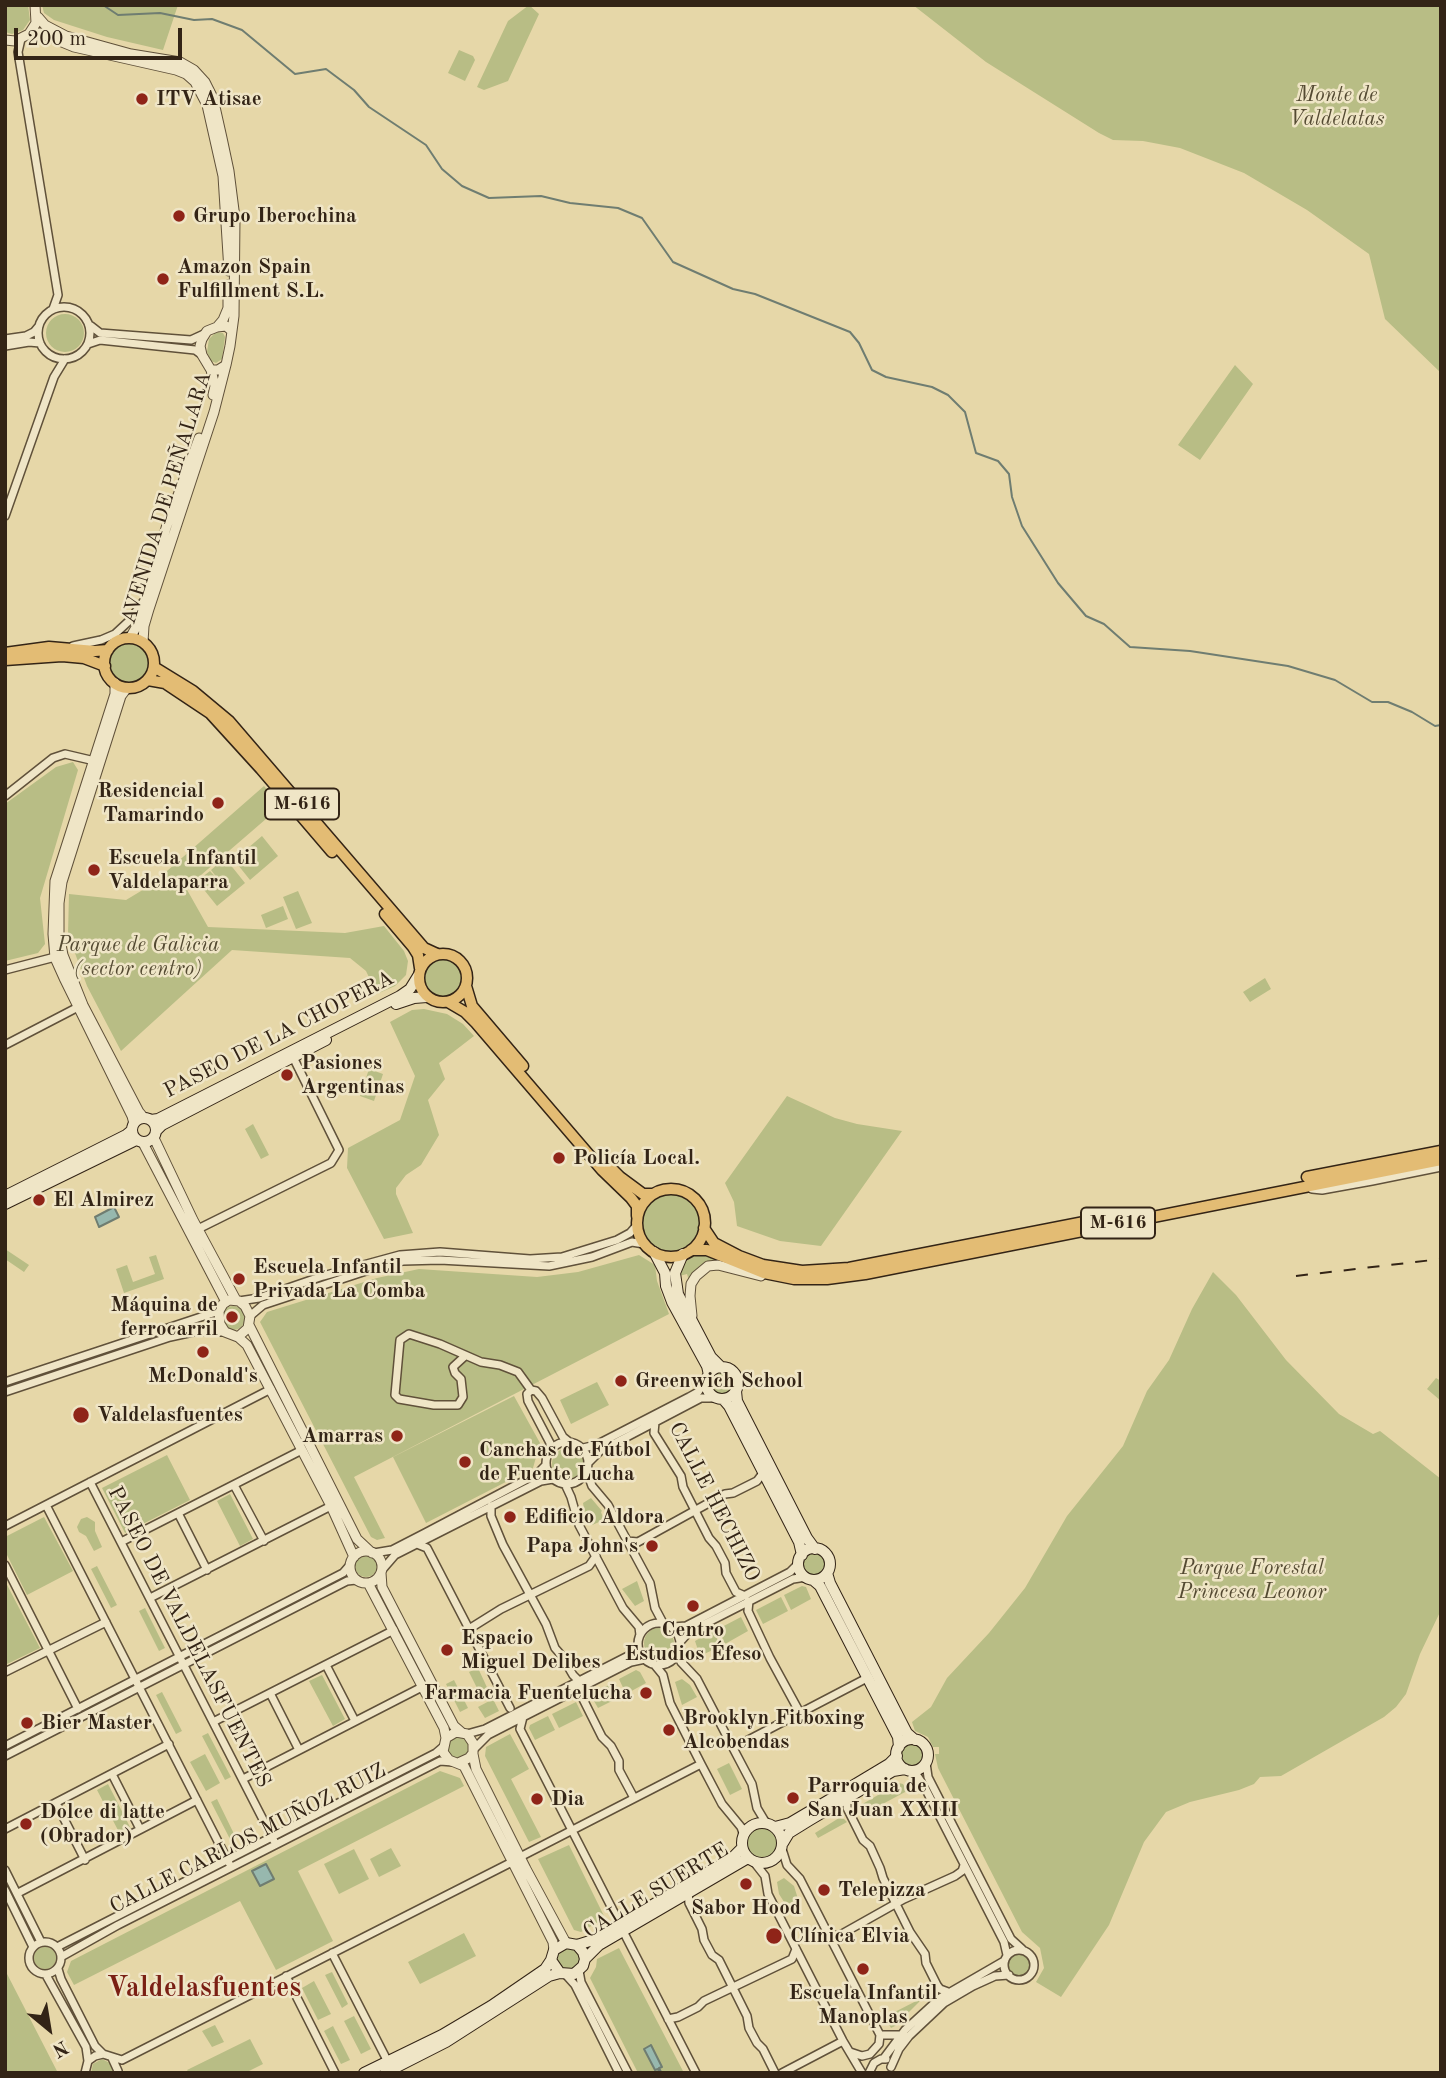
<!DOCTYPE html>
<meta charset="utf-8">
<style>
body{margin:0}
#map{position:relative;width:1446px;height:2078px;overflow:hidden;background:#e6d7a8;font-family:"Old Standard TT",serif}
canvas{display:block}
.frame{position:absolute;inset:0;border:7px solid #332416;pointer-events:none}
.north{position:absolute;left:14px;top:1994px;width:70px;height:70px;-webkit-text-stroke:5px #efe5c6;paint-order:stroke;rotate:150deg;font-size:19px;font-weight:700;line-height:28px;text-align:center;color:#332416}
.north::after{content:'';display:block;margin:auto;width:24px;height:32px;background:#332416;clip-path:polygon(50% 0,100% 100%,50% 72%,0 100%)}
.scale{position:absolute;left:14px;top:28px;width:168px;height:32px;box-sizing:border-box;border:4px solid #332416;border-top:0;padding-left:9px;font-size:21px;line-height:24px;white-space:nowrap;color:#332416;-webkit-text-stroke:5px #efe5c6;paint-order:stroke}
</style>
<div id="map">
<canvas width="1446" height="2078"></canvas>
<div class="frame"></div>
<div class="north">N</div>
<div class="scale">200 m</div>
</div>
<script>
const ctx = document.querySelector('canvas').getContext('2d');
ctx.lineJoin = 'round';
function fillPath(path, color) { ctx.fillStyle = color; ctx.fill(path, 'evenodd'); }
const shape = rows => new Path2D(rows.map(r => 'M' + r).join(''));
function strokePath(path, color, width, dash) { ctx.strokeStyle = color; ctx.lineWidth = width; ctx.lineCap = dash ? 'butt' : 'round'; ctx.setLineDash(dash || []); ctx.stroke(path); }
function write(font, color, halo, rows, align = 'center') {
  ctx.font = font + ' "Old Standard TT",serif'; ctx.lineWidth = 5; ctx.setLineDash([]); ctx.textBaseline = 'middle'; ctx.strokeStyle = halo; ctx.fillStyle = color; for (const [text, x, y, turn = 0] of rows) {
    ctx.save(); ctx.translate(x, y); ctx.rotate((+turn || 0) * Math.PI / 180); ctx.textAlign = isNaN(turn) ? turn : align; if (halo) ctx.strokeText(text, 0, 0); ctx.fillText(text, 0, 0); ctx.restore();
  }
}
const green = shape([
 [5,5,28,5,30,20,23,30,12,34,5,32],
 [42,5,178,5,163,50,107,37,54,20,44,13],
 [529,5,539,14,508,81,484,90,477,87,508,21],
 [913,5,1441,5,1441,373,1385,319,1369,254,1307,210,1244,173,1180,148,1143,141,1113,140,1099,133,986,62],
 [459,50,473,56,475,60,465,81,448,73],
 '46 333a19 19 0 1 1 38 0a19 19 0 1 1-38 0Z',
 [216,332,223,333,225,337,222,359,216,363,211,361,207,352,209,339],
 [1235,365,1253,384,1200,460,1178,445],
 '109 663a20 20 0 1 1 40 0a20 20 0 1 1-40 0Z',
 [73,762,78,770,40,898,45,944,38,953,5,961,5,804,56,767],
 [264,786,281,806,186,888,208,927,345,933,384,926,404,951,408,961,406,975,395,986,377,994,366,971,350,958,232,950,121,1051,87,986,68,934,69,894,126,900,151,885],
 [262,836,278,856,250,880,234,860],
 [225,858,245,883,217,906,197,881,210,871,221,883,211,870],
 [298,891,312,923,296,929,283,897],
 [283,906,288,919,266,928,261,915],
 '423 978a20 20 0 1 1 40 0a20 20 0 1 1-40 0Z',
 [1265,978,1271,989,1250,1002,1243,992],
 [424,1009,447,1014,463,1024,474,1036,439,1063,445,1079,428,1100,439,1135,421,1165,406,1175,396,1188,396,1194,413,1233,384,1239,347,1168,348,1148,400,1120,415,1076,390,1022,412,1010],
 [369,1069,383,1074,374,1101,360,1096],
 [787,1096,835,1118,857,1124,902,1131,821,1246,780,1241,737,1226,734,1202,725,1183],
 [253,1124,269,1155,261,1159,245,1129],
 '642 1223a29 29 0 1 1 58 0a29 29 0 1 1-58 0Z',
 [5,1249,29,1265,24,1272,5,1259],
 [156,1255,164,1279,124,1293,116,1269,127,1265,133,1282,155,1274,149,1257],
 [639,1255,655,1265,657,1281,669,1314,354,1477,385,1538,377,1540,371,1537,260,1322,267,1312,377,1278,419,1269,537,1277,578,1272],
 [695,1255,706,1256,716,1260,699,1267,689,1281,687,1274,679,1276,681,1265],
 [1213,1272,1236,1295,1286,1360,1339,1414,1373,1434,1380,1431,1441,1479,1441,1610,1420,1654,1406,1694,1396,1707,1384,1717,1281,1776,1260,1777,1254,1784,1239,1790,1190,1802,1166,1812,1144,1842,1109,1925,1061,1997,1036,1982,1044,1968,1040,1948,1022,1932,938,1768,935,1754,939,1754,939,1747,933,1747,928,1737,915,1731,912,1722,931,1707,947,1678,989,1633,1025,1588,1067,1516,1123,1446,1147,1391,1169,1360,1192,1309],
 '221 1318a12 12 0 1 1 24 0a12 12 0 1 1-24 0Z',
 '711 1384a11 11 0 1 1 22 0a11 11 0 1 1-22 0Z',
 [1436,1378,1441,1381,1441,1401,1427,1389],
 [597,1382,609,1405,571,1424,560,1400],
 [514,1396,540,1443,533,1468,426,1523,393,1457],
 '552 1464a16 16 0 1 1 32 0a16 16 0 1 1-32 0Z',
 [167,1455,190,1500,125,1533,102,1488],
 [230,1494,253,1539,240,1546,217,1501],
 [591,1498,602,1511,601,1512,604,1520,592,1525,589,1518,586,1519,583,1503],
 [44,1517,73,1571,27,1595,5,1551,5,1537],
 [87,1517,95,1522,95,1531,102,1547,94,1551,86,1536,79,1532,77,1527,81,1519],
 '803 1564a12 12 0 1 1 24 0a12 12 0 1 1-24 0Z',
 '355 1566a11 11 0 1 1 22 0a11 11 0 1 1-22 0Z',
 [97,1566,117,1605,111,1608,91,1569],
 [5,1581,40,1648,5,1665],
 [637,1581,644,1601,635,1606,622,1589],
 [802,1586,806,1587,811,1599,791,1610,784,1595],
 [781,1597,788,1611,763,1624,756,1610],
 [145,1608,165,1648,159,1651,139,1611],
 [741,1617,748,1631,725,1644,718,1629],
 '644 1643a15 15 0 1 1 30 0a15 15 0 1 1-30 0Z',
 [713,1631,721,1646,700,1656,695,1641],
 [478,1668,491,1696,483,1700,469,1672],
 [636,1670,640,1672,646,1683,626,1694,619,1679],
 [322,1675,345,1719,333,1726,309,1681],
 [682,1679,690,1685,697,1697,682,1705,675,1682],
 [454,1680,468,1708,460,1712,446,1684],
 [615,1682,622,1696,598,1708,590,1694],
 [162,1692,182,1731,176,1734,156,1695],
 [493,1699,499,1711,485,1718,478,1707],
 [576,1702,583,1716,559,1728,552,1714],
 [548,1716,555,1730,535,1740,529,1728,530,1725],
 [208,1733,231,1777,225,1780,202,1736],
 [510,1734,529,1769,511,1779,541,1837,529,1842,485,1756,486,1747],
 '447 1747a11 11 0 1 1 22 0a11 11 0 1 1-22 0Z',
 '901 1755a11 11 0 1 1 22 0a11 11 0 1 1-22 0Z',
 [205,1754,220,1783,206,1791,190,1762],
 [729,1763,742,1789,730,1795,717,1769],
 [440,1771,460,1778,464,1786,298,1871,333,1941,276,1970,240,1901,74,1985,67,1972,71,1961],
 [899,1783,903,1784,907,1791,862,1815,858,1810,859,1806],
 [108,1784,131,1829,120,1834,97,1790],
 [217,1799,236,1838,231,1841,211,1802],
 [839,1818,844,1819,847,1822,818,1838,815,1833],
 '746 1844a16 16 0 1 1 32 0a16 16 0 1 1-32 0Z',
 [569,1845,605,1918,581,1932,574,1930,538,1859],
 [391,1848,401,1866,379,1877,370,1859],
 [354,1849,369,1879,339,1894,324,1864],
 [784,1878,794,1886,798,1899,786,1905,779,1894,777,1882],
 [464,1933,476,1956,420,1984,408,1962],
 '34 1958a11 11 0 1 1 22 0a11 11 0 1 1-22 0Z',
 '557 1959a11 11 0 1 1 22 0a11 11 0 1 1-22 0Z',
 [619,1948,684,2073,638,2073,590,1978,596,1967,597,1959],
 '1008 1965a12 12 0 1 1 24 0a12 12 0 1 1-24 0Z',
 [5,1970,58,2073,5,2073],
 [332,1972,348,2004,342,2008,325,1975],
 [314,1981,331,2014,318,2020,302,1988],
 [924,1997,895,2026,891,2028,885,2017],
 [354,2016,371,2049,361,2054,344,2021],
 [215,2025,224,2042,212,2047,202,2031],
 [333,2026,350,2060,341,2064,324,2031],
 [250,2039,263,2064,245,2073,189,2073,187,2070],
 [102,2059,112,2064,113,2073,91,2073,93,2064]
]);
const water = shape([
 [114,1207,119,1217,99,1227,95,1217,114,1207],
 [266,1864,274,1879,260,1886,252,1871,266,1864],
 [651,2045,662,2067,659,2068,661,2072,665,2073,660,2073,658,2069,655,2070,644,2049,651,2045]
]);
const stream = shape([
 [103,5,118,15,160,13,194,20,212,19,242,30,295,74,326,69,354,90,369,107,426,145,442,169,462,186,489,198,541,196,570,203,618,208,642,218,673,262,733,289,755,294,850,332,859,343,872,370,886,377,932,387,948,395,965,412,976,453,998,461,1009,474,1012,497,1022,526,1058,583,1086,616,1104,624,1130,647,1190,651,1288,666,1335,680,1372,702,1388,702,1412,712,1435,726,1441,725]
]);
const minor = shape([
 [21,39,18,52,58,295,53,309],
 '38 333a26 26 0 1 1 52 0a26 26 0 1 1-52 0Z',
 [91,326,100,333,191,340,204,334],
 [5,339,26,336,34,332,39,326],
 [88,344,100,340,195,350,202,355],
 [5,346,29,342,40,343],
 [5,516,54,377,65,359],
 [73,646,101,640,115,634,129,621,143,602],
 [5,796,53,758,65,754,99,762],
 [5,970,59,956],
 [5,1045,82,1005],
 [1312,1189,1322,1190,1372,1181,1441,1167],
 [198,1229,331,1163,339,1150,293,1057],
 [239,1301,259,1298,323,1276,400,1255,440,1252,530,1259,562,1257,617,1240,630,1233,637,1225],
 [250,1316,263,1305,375,1268,403,1261,440,1260,549,1266,592,1257,632,1242,644,1244],
 [465,1356,453,1367,455,1373,461,1379,463,1397,458,1405,434,1405,399,1399,395,1395,400,1340,409,1334,440,1344,481,1362,500,1365,518,1372,531,1390],
 [5,1382,219,1311],
 [531,1390,527,1394,528,1401,550,1443,550,1451],
 [531,1390,536,1391,542,1398,563,1437,568,1441],
 [5,1392,170,1337,193,1332,225,1332],
 [655,1422,654,1433,681,1476,683,1487,709,1538,716,1546,725,1563,726,1573,736,1592,745,1596],
 '546 1463a21 21 0 1 1 42 0a21 21 0 1 1-42 0Z',
 [583,1448,596,1445,689,1397,698,1392,706,1381],
 [589,1462,600,1451,701,1398,715,1398],
 [587,1472,592,1486,608,1505,650,1583,655,1608,663,1623],
 [90,1482,274,1841],
 [565,1484,571,1497,579,1525,623,1608,639,1627,640,1635],
 [234,1485,264,1541],
 [46,1505,229,1863],
 [491,1506,491,1516,503,1545,546,1624,555,1648,562,1656,573,1675,578,1680],
 [178,1513,207,1570],
 [5,1526,271,1389],
 [627,1541,638,1542,725,1494,733,1493,757,1481,763,1473],
 [121,1542,302,1450],
 [417,1544,427,1548,510,1708],
 [374,1553,392,1550,425,1533,537,1474,546,1465],
 [5,1565,78,1709],
 [382,1570,395,1555,541,1481,553,1479],
 [150,1598,331,1506],
 [749,1601,748,1611,770,1658,800,1713],
 '638 1644a21 21 0 1 1 42 0a21 21 0 1 1-42 0Z',
 [673,1627,686,1626,790,1572,799,1563],
 [469,1629,501,1609,589,1566,596,1556],
 [680,1642,689,1632,793,1579,806,1577],
 [679,1652,681,1662,697,1679,733,1748,752,1784,757,1808,766,1823],
 [654,1664,663,1675,670,1703,701,1764,722,1804,741,1827,744,1836],
 [326,1665,355,1721],
 [5,1672,106,1622],
 [581,1687,582,1697,602,1737,611,1746,619,1761,619,1770,634,1798],
 [270,1693,299,1750],
 [523,1717,520,1729,620,1924],
 [213,1722,394,1630],
 [467,1734,485,1729,628,1656,638,1645],
 [5,1746,343,1573,350,1565],
 [733,1748,867,1678],
 [474,1749,488,1735,523,1717,631,1662,645,1659],
 [5,1756,347,1581,356,1580],
 [926,1763,928,1777,1011,1939,1022,1949],
 [914,1771,924,1786,1004,1942,1007,1955],
 [112,1774,140,1829],
 [243,1779,422,1687],
 [847,1798,847,1808,863,1840,870,1846,880,1868,883,1878,910,1932,925,1954,926,1963,937,1985,940,1989,948,1992],
 [56,1803,85,1860],
 [5,1829,169,1744],
 [782,1849,787,1865,800,1879,880,2035,901,2035],
 [520,1857,701,1764],
 [754,1862,765,1876,768,1894,843,2041,862,2073],
 [5,1870,41,1942],
 [5,1890,33,1947],
 [688,1892,689,1903,702,1929,704,1940,712,1955,719,1960,747,2016,749,2028,757,2043,763,2049,775,2073],
 [18,1893,197,1800],
 [623,1931,696,2073],
 [830,1936,840,1935,904,1899,955,1876,962,1871,964,1865],
 '29 1958a16 16 0 1 1 32 0a16 16 0 1 1-32 0Z',
 [57,1947,436,1753,443,1747],
 '1004 1965a15 15 0 1 1 30 0a15 15 0 1 1-30 0Z',
 [332,1953,388,2062],
 [61,1957,118,1925,440,1761,453,1762],
 [58,1969,61,1979,95,2046,103,2054],
 [579,1971,581,1982,628,2073],
 [46,1975,86,2047,88,2061],
 [566,1975,575,1985,619,2073],
 [286,1976,335,2073],
 [668,2019,678,2017,698,2007,704,2001,792,1959,796,1949],
 [850,2052,862,2056,870,2054,879,2044,880,2035],
 [112,2058,118,2071],
 [884,2058,905,2030,940,1998,1004,1961],
 [891,2067,899,2049,909,2036,944,2003,973,1986,995,1976,1009,1975],
 [85,2073,88,2061,95,2056,103,2054,122,2060,512,1862],
 [782,2073,843,2041],
 [869,2073,874,2063,881,2059,886,2059]
]);
const tertiary = shape([
 [38,17,45,25,66,36,131,54,180,62,194,70,205,82,213,98,222,138,229,171,235,218,234,316,230,346,226,365,218,370,211,370,202,355,200,346,202,339,207,331,217,327,226,326,232,331],
 [29,34,40,33,74,47,176,70,186,74,195,82,207,105,223,176,229,271],
 [5,40,15,41,29,34,36,23,35,5],
 [217,327,223,320,228,308,228,285],
 [211,370,215,386,213,395],
 [130,638,138,624,166,528,199,438],
 [143,642,144,626,149,609,214,412,226,365],
 [115,683,115,694,55,881,53,934,55,958,64,978,132,1116,134,1124],
 [127,688,121,696,62,882,59,903,59,934,63,955,83,1005,139,1112,144,1118],
 [154,1138,193,1220,236,1300],
 [143,1143,226,1302],
 [692,1316,690,1296,691,1284,696,1276,708,1266,718,1265,761,1276],
 [249,1325,357,1539,372,1553],
 [238,1337,248,1328,250,1316,245,1306,239,1301,229,1300,223,1304,219,1311,220,1324,225,1332,238,1337,247,1345,331,1506,354,1557],
 '350 1567a16 16 0 1 1 32 0a16 16 0 1 1-32 0Z',
 [381,1573,382,1587,454,1726,461,1732],
 [368,1583,444,1728,446,1738],
 [473,1754,476,1769,526,1869,566,1943],
 [458,1763,469,1758,473,1753,473,1743,467,1734,456,1732,446,1738,443,1752,449,1760,464,1766,553,1942,554,1950]
]);
const secondary = shape([
 [396,1004,414,998,427,997],
 '132 1130a12 12 0 1 1 24 0a12 12 0 1 1-24 0Z',
 [151,1120,158,1119,400,996,410,989,418,976],
 [157,1130,162,1125,326,1040],
 [5,1196,126,1135,132,1130],
 [5,1204,136,1140],
 [654,1252,665,1273,666,1286,672,1302,707,1366,709,1375],
 [683,1254,675,1273,678,1294,711,1357,722,1368],
 '706 1383a16 16 0 1 1 32 0a16 16 0 1 1-32 0Z',
 [736,1391,737,1401,807,1538,815,1549],
 [723,1399,729,1406,799,1542,802,1555],
 '798 1564a16 16 0 1 1 32 0a16 16 0 1 1-32 0Z',
 [827,1573,830,1583,907,1733,915,1740],
 [813,1580,820,1586,898,1737,899,1747],
 '896 1755a16 16 0 1 1 32 0a16 16 0 1 1-32 0Z',
 '742 1843a20 20 0 1 1 40 0a20 20 0 1 1-40 0Z',
 [775,1827,790,1823,834,1797,889,1764,897,1756],
 [783,1843,789,1833,810,1820,893,1771,905,1769],
 [577,1945,593,1940,732,1858,742,1848],
 [585,1959,583,1952,577,1945,566,1943,554,1950,551,1960,560,1973,574,1974,583,1966,585,1959,599,1945,748,1858],
 [364,2073,442,2035,491,2006,545,1969,551,1960],
 [385,2073,446,2042,549,1976,560,1973]
]);
const trunk = shape([
 '104 663a25 25 0 1 1 50 0a25 25 0 1 1-50 0Z',
 [5,653,49,647,95,651,108,650],
 [5,660,62,656,84,658,105,666],
 [154,667,193,691,229,721,424,948,437,954],
 [148,680,165,683,210,713,261,769,332,852],
 [385,914,413,947,418,955,420,968],
 '419 978a24 24 0 1 1 48 0a24 24 0 1 1-48 0Z',
 [466,986,472,1006,523,1066],
 [448,1002,465,1012,476,1023,602,1170,631,1198,637,1206,637,1216],
 [606,1163,620,1177,643,1194,652,1194],
 [1307,1177,1441,1151],
 '637 1223a34 34 0 1 1 68 0a34 34 0 1 1-68 0Z',
 [704,1228,714,1243,739,1256,763,1265,802,1271,849,1268,1120,1215],
 [691,1250,707,1250,764,1273,794,1279,827,1279,865,1274,1441,1160]
]);
const rail = shape([
 [1296,1276,1441,1259]
]);
const markers = [
 [142,99,7,"#8f2418"],
 [179,216,7,"#8f2418"],
 [163,279,7,"#8f2418"],
 [218,803,7,"#8f2418"],
 [94,870,7,"#8f2418"],
 [287,1075,7,"#8f2418"],
 [559,1158,7,"#8f2418"],
 [39,1200,7,"#8f2418"],
 [239,1279,7,"#8f2418"],
 [232,1317,7,"#8f2418"],
 [203,1352,7,"#8f2418"],
 [621,1381,7,"#8f2418"],
 [81,1415,9,"#8f2418"],
 [397,1436,7,"#8f2418"],
 [465,1462,7,"#8f2418"],
 [510,1517,7,"#8f2418"],
 [652,1546,7,"#8f2418"],
 [693,1606,7,"#8f2418"],
 [447,1650,7,"#8f2418"],
 [646,1693,7,"#8f2418"],
 [27,1723,7,"#8f2418"],
 [669,1730,7,"#8f2418"],
 [793,1798,7,"#8f2418"],
 [537,1799,7,"#8f2418"],
 [26,1824,7,"#8f2418"],
 [746,1884,7,"#8f2418"],
 [824,1890,7,"#8f2418"],
 [774,1936,9,"#8f2418"],
 [863,1969,7,"#8f2418"]
];
const shields = [
 [302,804,74],
 [1118,1223,74]
];
const shieldNames = [
 ["M-616",302,804],
 ["M-616",1118,1223]
];
const parkNames = [
 ["Monte de",1337,95],
 ["Valdelatas",1337,119],
 ["Parque de Galicia",138,945],
 ["(sector centro)",138,969],
 ["Parque Forestal",1252,1568],
 ["Princesa Leonor",1252,1592]
];
const poiNames = [
 ["ITV Atisae",156,99],
 ["Grupo Iberochina",193,216],
 ["Amazon Spain",177,267],
 ["Fulfillment S.L.",177,291],
 ["Residencial",204,791,"right"],
 ["Tamarindo",204,815,"right"],
 ["Escuela Infantil",108,858],
 ["Valdelaparra",108,882],
 ["Pasiones",301,1063],
 ["Argentinas",301,1087],
 ["Policía Local.",573,1158],
 ["El Almirez",53,1200],
 ["Escuela Infantil",253,1267],
 ["Privada La Comba",253,1291],
 ["Máquina de",218,1305,"right"],
 ["ferrocarril",218,1329,"right"],
 ["McDonald's",203,1376,"center"],
 ["Greenwich School",635,1381],
 ["Valdelasfuentes",97,1415],
 ["Amarras",383,1436,"right"],
 ["Canchas de Fútbol",479,1450],
 ["de Fuente Lucha",479,1474],
 ["Edificio Aldora",524,1517],
 ["Papa John's",638,1546,"right"],
 ["Centro",693,1630,"center"],
 ["Estudios Éfeso",693,1654,"center"],
 ["Espacio",461,1638],
 ["Miguel Delibes",461,1662],
 ["Farmacia Fuentelucha",632,1693,"right"],
 ["Brooklyn Fitboxing",683,1718],
 ["Alcobendas",683,1742],
 ["Bier Master",41,1723],
 ["Parroquia de",807,1786],
 ["San Juan XXIII",807,1810],
 ["Dia",551,1799],
 ["Dolce di latte",40,1812],
 ["(Obrador)",40,1836],
 ["Telepizza",838,1890],
 ["Sabor Hood",746,1908,"center"],
 ["Clínica Elvia",790,1936],
 ["Escuela Infantil",863,1993,"center"],
 ["Manoplas",863,2017,"center"]
];
const streetNames = [
 ["AVENIDA DE PEÑALARA",167,498,-73],
 ["PASEO DE LA CHOPERA",279,1035,-27],
 ["CALLE HECHIZO",714,1502,63],
 ["PASEO DE VALDELASFUENTES",189,1637,63],
 ["CALLE CARLOS MUÑOZ RUIZ",248,1839,-27],
 ["CALLE SUERTE",656,1891,-31]
];
const districtNames = [
 ["Valdelasfuentes",204,1989]
];
fillPath(green, '#b8bd85');
fillPath(water, '#97b8ae');
strokePath(water, '#6f7d71', 2);
strokePath(stream, '#6f7d71', 2);
strokePath(minor, '#60513a', 10);
strokePath(tertiary, '#60513a', 11);
strokePath(secondary, '#332416', 12);
strokePath(trunk, '#332416', 13);
strokePath(minor, '#efe5c6', 7);
strokePath(tertiary, '#efe5c6', 9);
strokePath(secondary, '#efe5c6', 10);
strokePath(trunk, '#e3bc74', 10);
strokePath(rail, '#332416', 2, [12, 12]);
for (const [x, y, r, color] of markers) { const dot = new Path2D(); dot.arc(x, y, r, 0, 2 * Math.PI); ctx.fillStyle = color; ctx.fill(dot); strokePath(dot, '#efe5c6', 2.5); }
for (const [x, y, w] of shields) { const box = new Path2D(); box.roundRect(x - w / 2, y - 15.5, w, 31, 5); ctx.fillStyle = '#efe5c6'; ctx.fill(box); strokePath(box, '#332416', 2); }
write('bold 19px', '#332416', null, shieldNames);
write('italic 21px', '#544a32', '#efe5c6', parkNames);
write('bold 21px', '#332416', '#efe5c6', poiNames, 'left');
write('21px', '#332416', '#efe5c6', streetNames);
write('bold 28px', '#7a1f14', '#efe5c6', districtNames);
</script>
